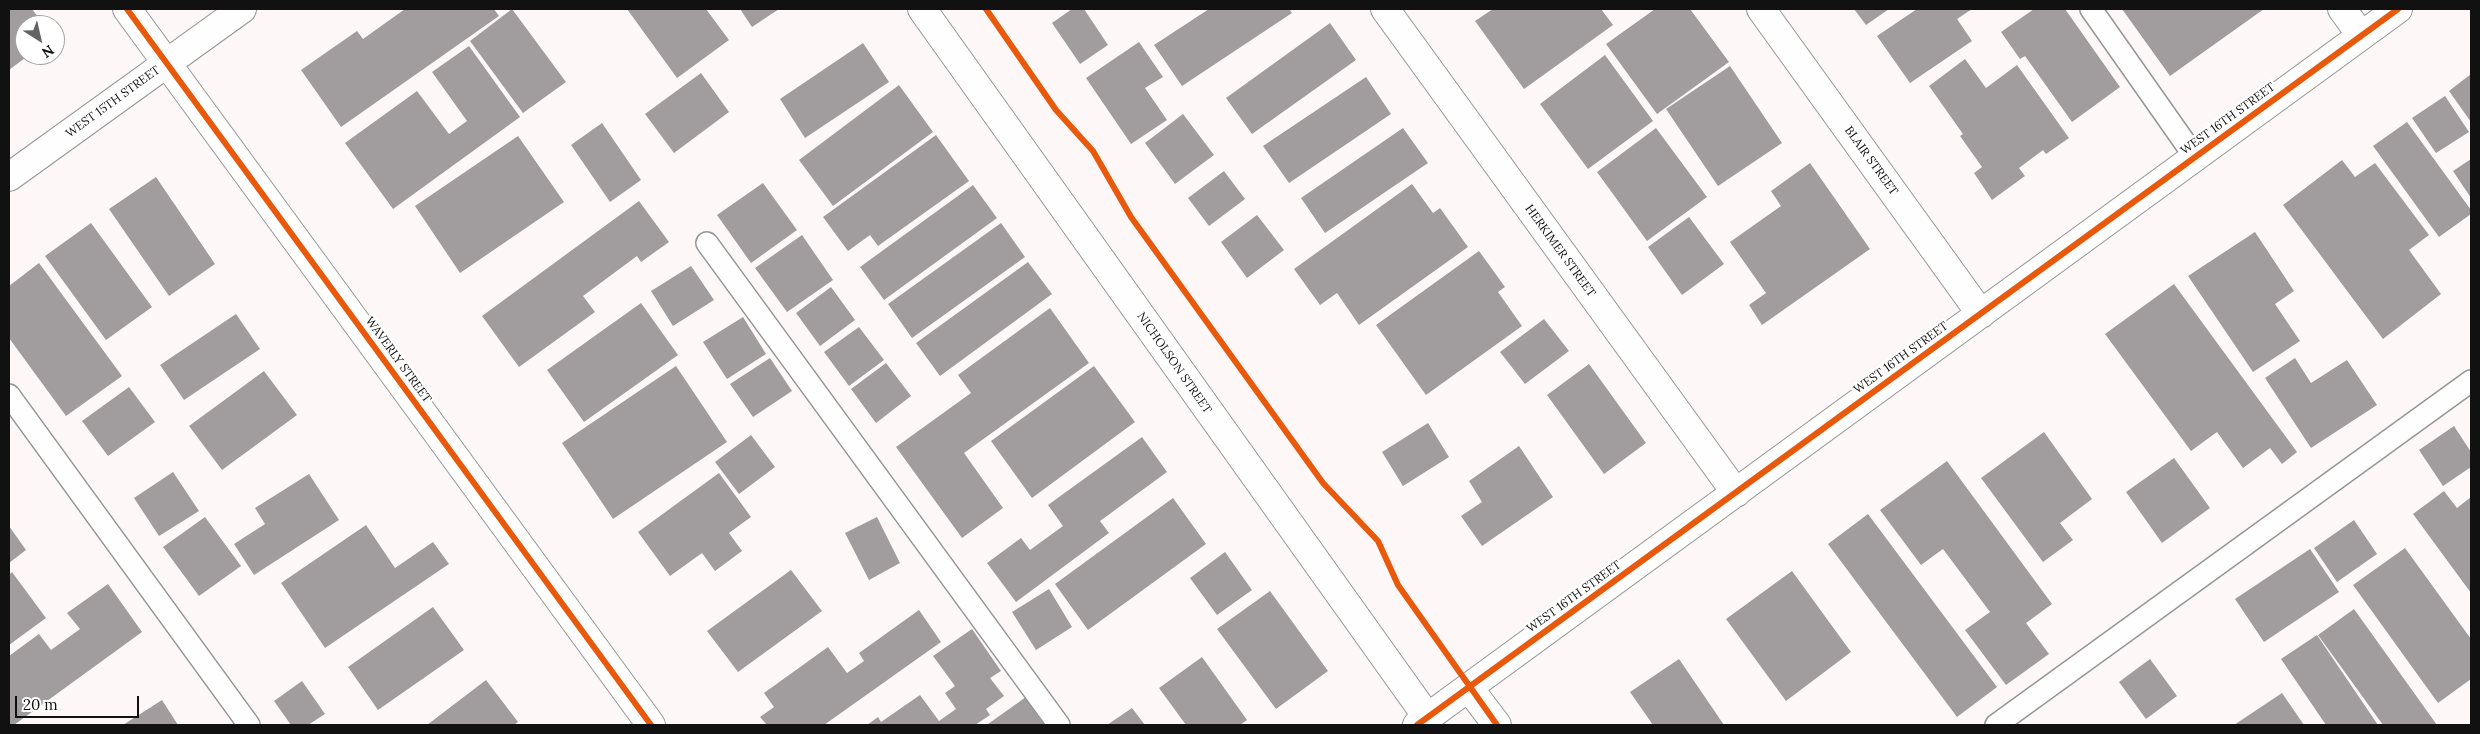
<!DOCTYPE html>
<style>
body{margin:0}
#map{position:relative;width:2480px;height:734px;overflow:hidden;background:#fdf7f8;font-family:Lora,serif}
canvas{display:block}
.frame{position:absolute;inset:0;border:10px solid #111;pointer-events:none}
.north{position:absolute;left:15px;top:15px;width:50px;height:50px;box-sizing:border-box;background:#fff;border:1px solid #a0a0a0;border-radius:50%;rotate:145deg;font-size:14px;font-weight:700;line-height:20px;text-align:center;color:#111}
.north::after{content:'';display:block;margin:auto;width:18px;height:22px;background:#646262;clip-path:polygon(50% 0,100% 100%,50% 72%,0 100%)}
.scale{position:absolute;left:15px;top:696px;width:124px;height:22px;box-sizing:border-box;border:2px solid #111;border-top:0;padding-left:6px;font-size:15px;line-height:18px;white-space:nowrap;color:#111;-webkit-text-stroke:4px #fff;paint-order:stroke}
</style>
<div id="map">
<canvas width="2480" height="734"></canvas>
<div class="frame"></div>
<div class="north">N</div>
<div class="scale">20 m</div>
</div>
<script>
const ctx = document.querySelector('canvas').getContext('2d');
ctx.lineJoin = 'round';
function fillPath(path, color) { ctx.fillStyle = color; ctx.fill(path, 'evenodd'); }
const shape = rows => new Path2D(rows.map(r => 'M' + r).join(''));
function strokePath(path, color, width, dash) { ctx.strokeStyle = color; ctx.lineWidth = width; ctx.lineCap = dash ? 'butt' : 'round'; ctx.setLineDash(dash || []); ctx.stroke(path); }
function write(font, color, halo, rows, align = 'center') {
  ctx.font = font + ' Lora,serif'; ctx.lineWidth = 5; ctx.setLineDash([]); ctx.textBaseline = 'middle'; ctx.strokeStyle = halo; ctx.fillStyle = color; for (const [text, x, y, turn = 0] of rows) {
    ctx.save(); ctx.translate(x, y); ctx.rotate((+turn || 0) * Math.PI / 180); ctx.textAlign = isNaN(turn) ? turn : align; if (halo) ctx.strokeText(text, 0, 0); ctx.fillText(text, 0, 0); ctx.restore();
  }
}
const building = shape([
 [9,9,32,9,44,25,25,25,25,55,29,55,9,70],
 [405,9,494,9,499,16,341,127,301,70,357,31,363,39],
 [512,9,566,82,523,113,470,41],
 [627,9,706,9,729,40,677,78],
 [740,9,779,9,752,27],
 [1072,9,1084,9,1108,45,1080,64,1052,23],
 [1209,9,1289,9,1292,13,1182,86,1154,45],
 [1493,9,1601,9,1613,25,1524,89,1475,21],
 [1655,9,1690,9,1729,62,1657,114,1606,44],
 [1854,9,1889,9,1866,25],
 [1917,9,1972,9,1957,19,1972,41,1910,83,1877,36],
 [2034,9,2065,9,2120,87,2072,122,2025,56,2020,59,2001,32],
 [2122,9,2264,9,2170,76],
 [1330,23,1356,60,1252,134,1226,98],
 [1139,42,1163,77,1145,88,1167,120,1131,144,1086,78],
 [863,43,889,82,805,138,780,99],
 [469,46,520,117,393,209,345,143,417,91,449,134,467,121,432,72],
 [1605,55,1653,121,1588,169,1540,104],
 [1965,59,1986,88,2017,65,2069,138,2046,154,2043,150,2019,168,2025,176,1992,200,1974,173,1982,167,1960,136,1963,134,1929,86],
 [1730,66,1782,143,1718,186,1666,109],
 [701,73,729,112,674,153,645,114],
 [2471,74,2471,122,2449,91],
 [1366,77,1391,114,1289,183,1263,146],
 [899,85,933,132,833,206,799,160],
 [2445,96,2469,132,2436,153,2412,118],
 [1183,114,1214,155,1175,184,1145,143],
 [2407,122,2471,210,2471,214,2439,237,2373,146],
 [602,123,641,180,610,202,571,145],
 [1403,128,1428,163,1325,233,1301,198],
 [1656,128,1707,197,1647,241,1597,172],
 [936,135,969,181,878,246,870,235,848,251,823,217],
 [518,136,564,202,460,273,415,206],
 [2471,159,2471,198,2453,171],
 [2342,160,2355,177,2375,163,2429,235,2409,250,2441,294,2383,339,2283,205],
 [1810,163,1870,249,1762,325,1749,305,1766,293,1730,242,1781,206,1771,191],
 [1224,171,1245,199,1209,226,1188,198],
 [156,177,215,264,169,296,109,209],
 [763,183,797,230,751,263,717,215],
 [1412,184,1433,213,1440,208,1468,247,1359,325,1337,293,1320,305,1294,269],
 [973,185,997,218,884,300,860,267],
 [639,201,669,242,641,262,637,256,583,296,595,312,519,367,482,316],
 [1257,215,1284,250,1247,278,1221,242],
 [1689,217,1724,264,1682,295,1648,247],
 [91,223,152,307,106,340,45,256],
 [1001,223,1025,257,912,338,888,304],
 [2255,232,2294,291,2275,304,2300,341,2253,372,2188,276],
 [802,235,833,280,787,312,755,268],
 [1479,251,1505,287,1498,292,1522,326,1426,395,1376,325],
 [1028,262,1052,294,940,376,916,343],
 [39,263,122,376,66,416,9,338,9,286],
 [691,266,714,300,673,326,651,291],
 [2174,284,2297,452,2282,464,2270,448,2243,468,2217,432,2191,451,2105,334],
 [831,287,855,320,820,346,796,313],
 [641,303,678,355,584,422,547,370],
 [1050,308,1089,363,964,453,1003,508,962,538,896,447,971,393,958,375],
 [236,314,260,349,184,400,160,365],
 [743,317,766,354,727,379,703,342],
 [1544,319,1569,351,1525,384,1500,352],
 [859,327,884,360,849,386,824,352],
 [770,358,792,391,753,417,730,384],
 [2295,358,2311,383,2347,360,2377,405,2311,448,2265,378],
 [886,363,911,396,876,423,851,389],
 [1589,364,1646,443,1604,474,1547,395],
 [676,366,727,442,613,519,562,443],
 [1094,366,1135,422,1032,498,991,441],
 [264,371,297,415,222,470,189,426],
 [129,387,155,422,108,456,82,421],
 [1428,423,1449,457,1403,486,1382,452],
 [2454,426,2471,452,2471,467,2443,486,2419,450],
 [2044,432,2092,499,2060,523,2073,540,2043,562,1981,478],
 [751,435,775,467,739,494,715,462],
 [1142,437,1167,472,1100,521,1109,533,1016,602,987,563,1021,538,1030,550,1063,526,1048,505],
 [1519,446,1553,497,1482,546,1461,516,1482,502,1469,481],
 [2174,458,2210,508,2162,543,2126,492],
 [1947,461,2052,604,2026,623,2049,654,2006,685,1965,630,1990,612,1943,549,1921,565,1880,510],
 [173,472,199,511,159,536,134,498],
 [719,473,751,517,729,533,742,551,715,571,702,553,670,576,638,532],
 [309,474,339,520,254,575,234,544,265,524,255,508],
 [2444,491,2457,508,2471,497,2471,593,2413,514],
 [1173,498,1206,544,1088,630,1055,584],
 [1868,514,1997,687,1957,717,1828,544],
 [205,517,241,566,199,596,163,547],
 [877,517,900,563,869,580,845,533],
 [2354,520,2377,554,2337,582,2314,548],
 [366,525,395,568,433,542,449,564,325,648,281,583],
 [9,526,26,550,9,563],
 [2405,548,2471,639,2471,679,2438,703,2353,585],
 [2310,549,2339,592,2264,642,2235,599],
 [1225,552,1252,590,1217,615,1190,578],
 [791,570,822,611,738,672,707,631],
 [1792,571,1851,652,1786,701,1726,619],
 [12,572,46,618,9,645,9,575],
 [108,584,142,632,14,725,9,725,9,656,39,634,51,650,80,629,67,613],
 [1049,589,1072,627,1036,650,1012,612],
 [1270,591,1328,671,1276,709,1217,629],
 [433,607,464,650,378,710,348,667],
 [2354,609,2437,725,2383,725,2318,635],
 [919,610,941,642,824,725,767,725,760,717,774,707,764,693,828,647,847,673,864,661,859,653],
 [972,629,1001,671,990,678,1004,696,986,709,990,715,975,725,867,725,878,717,881,722,920,695,939,721,956,709,945,693,955,686,933,656],
 [2317,635,2378,725,2326,725,2281,659],
 [1202,657,1247,720,1240,725,1186,725,1159,688],
 [1679,659,1724,725,1653,725,1630,692],
 [2150,659,2177,696,2146,719,2119,682],
 [486,680,518,722,514,725,427,725],
 [302,681,325,714,308,725,291,725,274,701],
 [2282,693,2304,725,2234,725],
 [1026,697,1047,725,989,725,988,724],
 [162,700,178,725,123,725],
 [1132,708,1145,725,1107,725]
]);
const service = shape([
 [2091,9,2195,157],
 [707,243,1059,725],
 [9,395,249,725],
 [1996,725,2471,381]
]);
const minor = shape([
 [127,9,651,725],
 [922,9,1428,718],
 [1385,9,1736,493],
 [1761,9,1981,314],
 [2342,9,2361,35],
 [9,177,242,9],
 [1469,688,1497,725],
 [1417,725,2398,9]
]);
const cycleway = shape([
 [127,9,651,725],
 [986,9,1056,110,1093,151,1131,217,1323,483,1378,541,1398,585,1497,725],
 [1417,725,2398,9]
]);
const streetNames = [
 ["WEST 15TH STREET",113,102,-36],
 ["WEST 16TH STREET",2228,119,-36],
 ["BLAIR STREET",1871,161,54],
 ["HERKIMER STREET",1560,251,54],
 ["WEST 16TH STREET",1901,358,-36],
 ["WAVERLY STREET",398,360,54],
 ["NICHOLSON STREET",1174,363,55],
 ["WEST 16TH STREET",1574,597,-36]
];
fillPath(building, '#a19c9e');
strokePath(service, '#979595', 24);
strokePath(minor, '#979595', 30);
strokePath(service, '#fffefe', 21);
strokePath(minor, '#fffefe', 28);
strokePath(cycleway, '#e8590c', 6);
write('12px', '#111', '#fff', streetNames);
</script>
